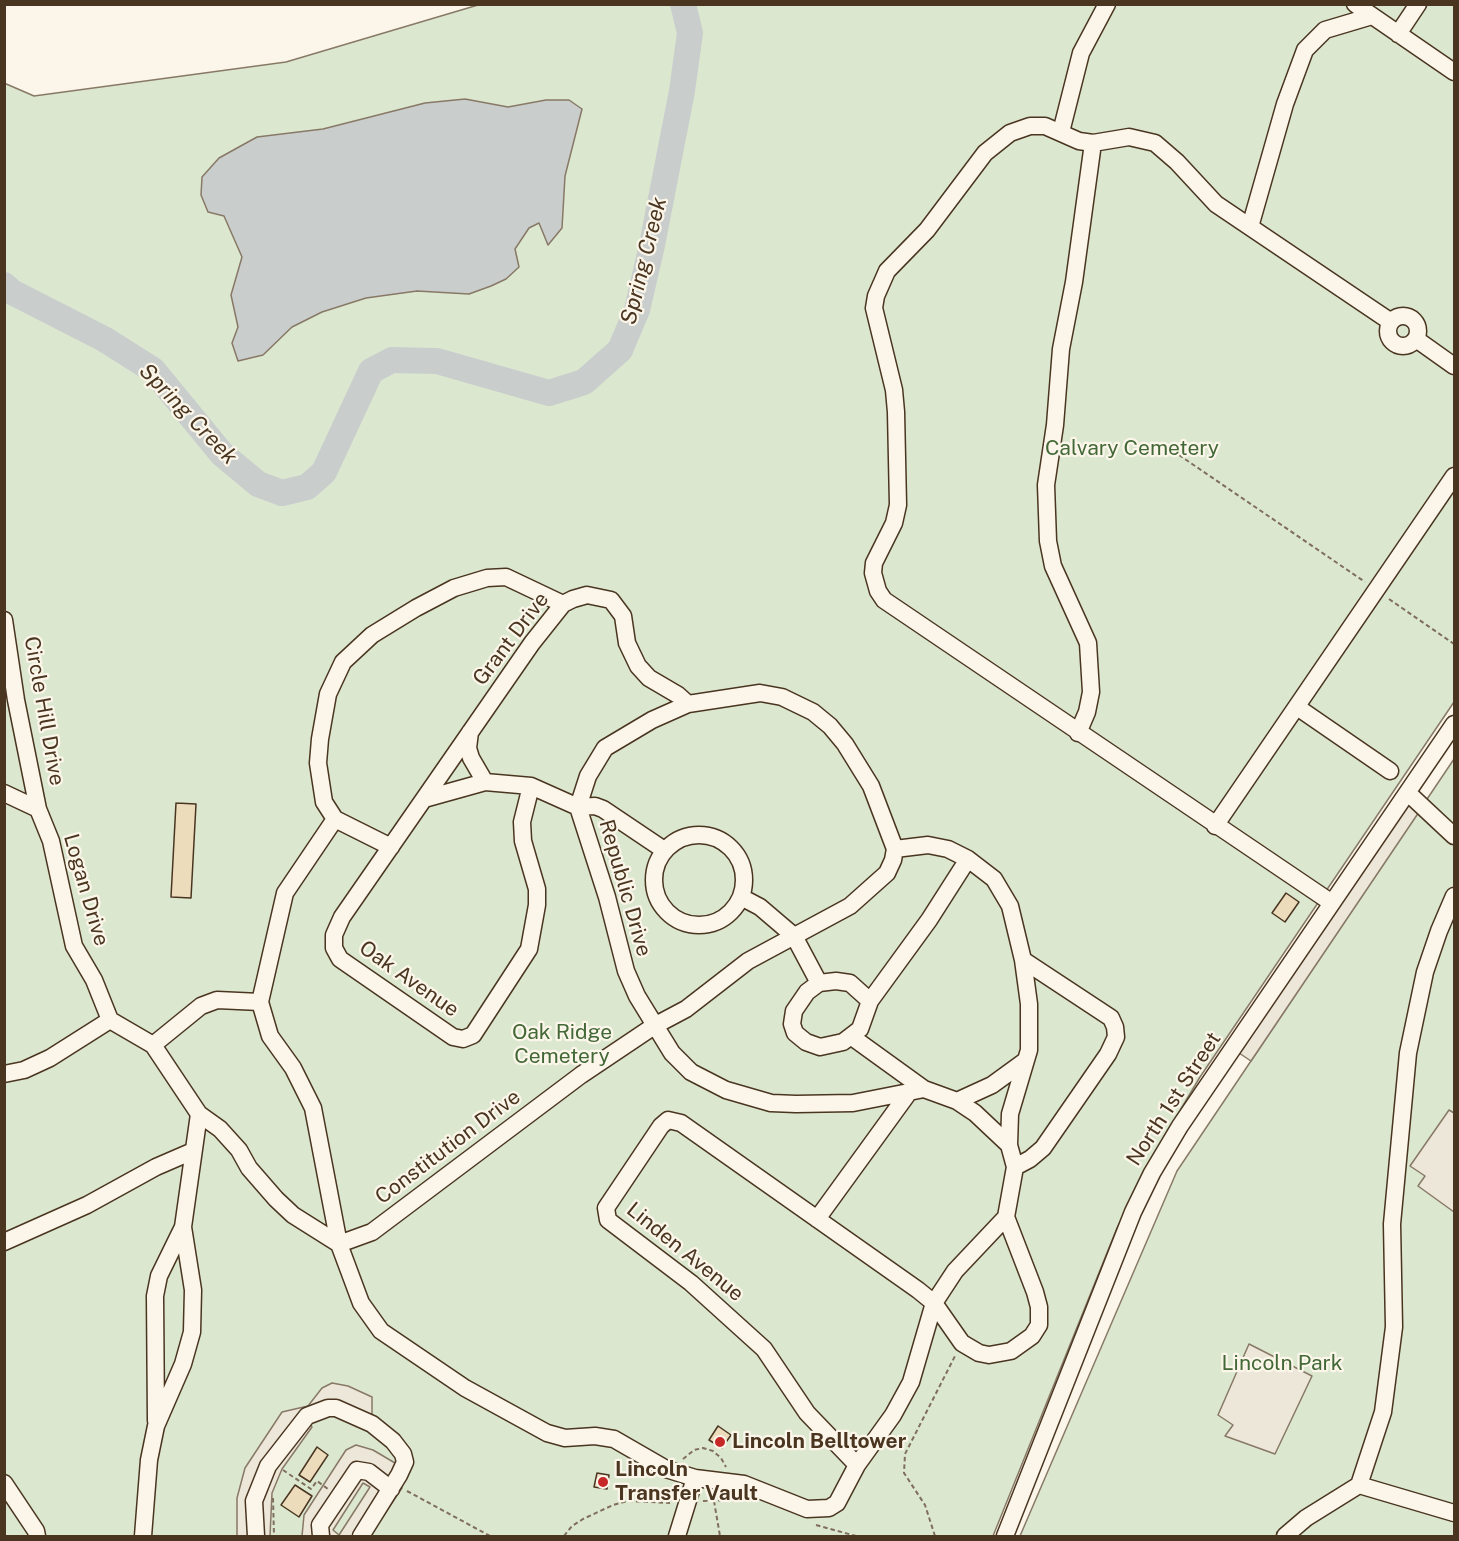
<!DOCTYPE html>
<style>
body{margin:0}
#map{position:relative;width:1459px;height:1541px;overflow:hidden;background:#fbf6e9;font-family:"Public Sans",sans-serif}
canvas{display:block}
.frame{position:absolute;inset:0;border:6px solid #4a3520;pointer-events:none}
</style>
<div id="map">
<canvas width="1459" height="1541"></canvas>
<div class="frame"></div>
</div>
<script>
const ctx = document.querySelector('canvas').getContext('2d');
ctx.lineJoin = 'round';
function fillPath(path, color) { ctx.fillStyle = color; ctx.fill(path, 'evenodd'); }
const shape = rows => new Path2D(rows.map(r => 'M' + r).join(''));
function strokePath(path, color, width, dash) { ctx.strokeStyle = color; ctx.lineWidth = width; ctx.lineCap = dash ? 'butt' : 'round'; ctx.setLineDash(dash || []); ctx.stroke(path); }
function write(font, color, halo, rows, align = 'center') {
  ctx.font = font + ' "Public Sans",sans-serif'; ctx.lineWidth = 4.5; ctx.setLineDash([]); ctx.textBaseline = 'middle'; ctx.strokeStyle = halo; ctx.fillStyle = color; for (const [text, x, y, turn = 0] of rows) {
    ctx.save(); ctx.translate(x, y); ctx.rotate((+turn || 0) * Math.PI / 180); ctx.textAlign = isNaN(turn) ? turn : align; if (halo) ctx.strokeText(text, 0, 0); ctx.fillText(text, 0, 0); ctx.restore();
  }
}
const green = shape([
 [478,5,1454,5,1454,702,1200,1077,1153,1156,1117,1228,993,1536,5,1536,4,83,34,96,286,62,478,5],
 [1454,759,1454,1536,1020,1536,1177,1171,1454,759]
]);
const parking = shape([
 [1410,801,1421,809,1251,1061,1239,1053,1410,801],
 [1449,1110,1454,1113,1454,1212,1418,1186,1425,1176,1410,1166,1449,1110],
 [1249,1344,1312,1376,1275,1454,1225,1436,1233,1425,1218,1415,1249,1344],
 [332,1383,348,1386,372,1397,372,1424,336,1408,307,1416,312,1427,282,1469,272,1493,270,1536,237,1536,237,1498,245,1468,282,1412,308,1406,322,1388,332,1383],
 [356,1445,373,1450,395,1463,402,1488,370,1536,302,1536,304,1515,346,1450,356,1445],
 [363,1483,370,1487,339,1535,333,1530,363,1483]
]);
const water = shape([
 [465,99,508,107,546,100,569,100,582,109,565,176,562,228,548,245,539,223,529,228,515,249,519,267,506,279,491,286,469,294,417,291,366,298,322,312,292,327,263,355,238,361,232,343,238,327,231,295,242,257,224,216,208,212,201,195,202,177,219,158,257,137,323,129,425,103,465,99]
]);
const river = shape([
 [4,285,12,292,104,339,153,370,222,454,258,484,282,493,307,487,324,472,371,371,392,360,437,361,549,393,584,382,620,350,637,310,652,245,682,91,690,33,683,4]
]);
const building = shape([
 [176,803,196,804,191,898,171,897,176,803],
 [1286,893,1299,902,1285,922,1272,913,1286,893],
 [718,1426,731,1435,722,1448,709,1440,718,1426],
 [317,1447,328,1455,310,1482,299,1475,317,1447],
 [597,1473,609,1475,607,1489,594,1487,597,1473],
 [295,1485,312,1496,299,1517,281,1505,295,1485]
]);
const path = shape([
 [1179,455,1365,582],
 [1389,599,1454,644],
 [683,1459,694,1450,703,1448,713,1451,721,1458,726,1467],
 [283,1470,311,1489,317,1481,328,1489],
 [407,1491,490,1536],
 [273,1498,274,1536],
 [703,1501,739,1500],
 [714,1501,720,1536],
 [816,1525,856,1536],
 [564,1536,572,1526,583,1519,613,1505,628,1501,670,1503],
 [935,1536,925,1505,904,1473,905,1454,955,1356]
]);
const minor = shape([
 [1355,4,1454,72],
 [1398,34,1418,4],
 [1061,132,1081,53,1107,4],
 [1250,227,1285,104,1305,50,1325,30,1372,16],
 '1388 331a15 15 0 1 1 30 0a15 15 0 1 1-30 0Z',
 [1416,339,1454,366],
 [4,620,16,700,38,809],
 [688,704,652,720,605,748,588,776,578,807,607,897,626,971,637,996,672,1053,691,1072,726,1090,771,1103,796,1104,853,1103,924,1089,957,1101,992,1085,1025,1061],
 [1297,707,1390,771],
 [470,732,468,748,471,758,485,782],
 [1078,733,1087,712,1091,692,1088,643,1053,566,1048,541,1046,485,1055,425,1061,349,1074,282,1093,143],
 [4,793,38,809,51,841,74,946,94,980,110,1020,153,1045,199,1114,183,1227,193,1290,192,1332,183,1364,156,1426,149,1460,143,1536],
 [1408,793,1454,836],
 [424,799,485,782,531,786,578,807,595,806,603,809,664,850],
 [1215,826,1454,476],
 '654 880a45 45 0 1 1 90 0a45 45 0 1 1-90 0Z',
 [391,847,335,819,324,802,318,763,320,739,328,694,343,662,372,635,416,608,454,588,487,578,506,577,563,604],
 [741,897,760,907,794,936,819,983],
 [1332,903,884,600,878,591,873,573,874,563,894,523,898,505,896,412,894,390,874,308,876,296,887,271,927,230,985,153,1010,133,1030,126,1045,126,1079,141,1093,143,1129,137,1155,143,1177,162,1216,204,1391,322],
 [870,1001,850,983,836,981,819,983,807,992,794,1011,792,1024,795,1033,806,1042,820,1047,843,1042,860,1029,870,1001,929,920,968,859],
 [260,1002,285,893,335,819],
 [852,1037,924,1089],
 [153,1045,201,1006,217,1000,260,1002,270,1036,293,1068,313,1108,339,1244,372,1232,581,1075,654,1026,686,1009,748,961,850,906,887,873,893,860,895,849,871,786,845,744,830,726,813,712,782,697,760,693,688,704,678,695,649,678,638,666,627,643,623,616,611,600,587,595,573,599,563,604,532,643,342,917,334,935,334,948,340,959,453,1037,463,1039,473,1035,529,949,537,905,537,889,523,841,522,822,531,786],
 [4,1074,24,1070,50,1058,110,1020],
 [957,1101,975,1113,1009,1145],
 [199,1114,220,1129,239,1150,249,1168,276,1199,293,1215,339,1244,361,1303,381,1331,465,1388,547,1433,565,1438,595,1436,614,1439,666,1469,695,1478,744,1484,807,1509,829,1508,837,1503,857,1465,893,1415,911,1382,934,1303,955,1271,1006,1217,1015,1167,1009,1145,1010,1114,1029,1050,1029,1004,1023,960,1010,906,994,879,968,859,948,849,928,845,895,849],
 [1015,1167,1030,1159,1043,1148,1108,1054,1116,1037,1115,1027,1111,1018,1023,960],
 [817,1219,907,1095],
 [4,1242,87,1205,156,1167,193,1151],
 [156,1421,155,1296,159,1276,183,1227],
 [857,1465,807,1413,764,1349,691,1283,608,1220,606,1208,661,1126,668,1120,681,1123,918,1290,934,1303,962,1343,979,1353,989,1355,1011,1351,1032,1336,1039,1325,1039,1307,1035,1292,1006,1217],
 [4,1483,36,1531,37,1536],
 [1359,1485,1454,1513],
 [256,1536,254,1501,268,1466,307,1416,328,1408,336,1408,372,1424,393,1441,403,1454,405,1462,399,1475,361,1536],
 [321,1536,320,1525,357,1470,369,1472,391,1489],
 [677,1536,695,1478],
 [1005,1536,1133,1212,1152,1173,1180,1126,1454,724],
 [1285,1536,1306,1518,1359,1485,1383,1412,1394,1327,1392,1224,1408,1053,1425,972,1439,931,1454,896]
]);
const markers = [
 [720,1442,6,"#c62828"],
 [603,1482,6,"#c62828"]
];
const parkNames = [
 ["Calvary Cemetery",1132,449],
 ["Oak Ridge",562,1033],
 ["Cemetery",562,1057],
 ["Lincoln Park",1282,1364]
];
const streetNames = [
 ["Grant Drive",511,639,-53],
 ["Circle Hill Drive",44,711,80],
 ["Republic Drive",625,888,74],
 ["Logan Drive",86,890,74],
 ["Oak Avenue",409,979,35],
 ["North 1st Street",1174,1099,-57],
 ["Constitution Drive",448,1147,-37],
 ["Linden Avenue",685,1252,39]
];
const poiNames = [
 ["Lincoln Belltower",732,1442],
 ["Lincoln",615,1470],
 ["Transfer Vault",615,1494]
];
const waterNames = [
 ["Spring Creek",644,261,-76],
 ["Spring Creek",188,414,46]
];
fillPath(green, '#dce7d0');
strokePath(green, '#887966', 1.5);
fillPath(parking, '#ede7d9');
strokePath(parking, '#887966', 1.5);
fillPath(water, '#c9cecd');
strokePath(water, '#887966', 1.5);
strokePath(river, '#c9cecd', 26);
fillPath(building, '#ecdcbc');
strokePath(building, '#4a3520', 1.5);
strokePath(minor, '#4a3520', 19);
strokePath(path, '#7f6f5c', 2, [4.5, 3]);
strokePath(minor, '#fbf6e9', 16);
for (const [x, y, r, color] of markers) { const dot = new Path2D(); dot.arc(x, y, r, 0, 2 * Math.PI); ctx.fillStyle = color; ctx.fill(dot); strokePath(dot, '#fbf6e9', 2); }
write('21px', '#436837', '#fbf6e9', parkNames);
write('21px', '#4a3520', '#fbf6e9', streetNames);
write('bold 21px', '#4a3520', '#fbf6e9', poiNames, 'left');
write('italic 22px', '#4a3520', '#fbf6e9', waterNames);
</script>
